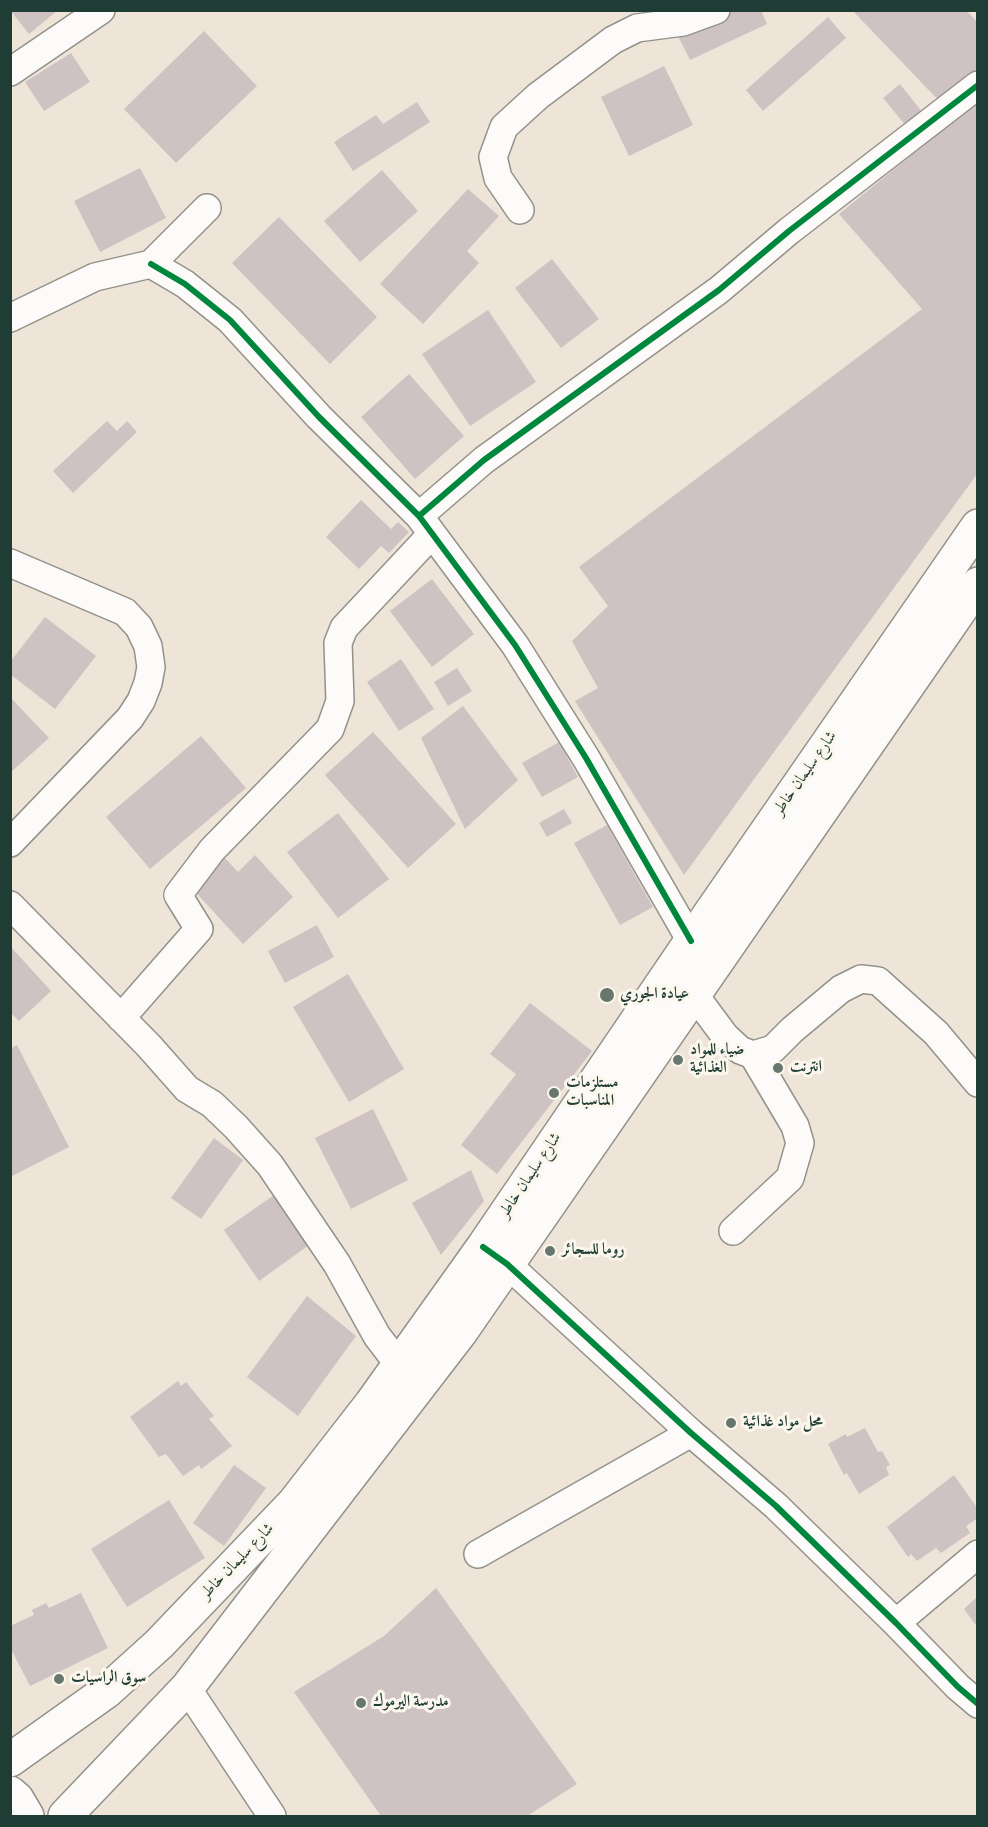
<!DOCTYPE html>
<meta charset="utf-8">
<style>
body{margin:0}
#map{position:relative;width:988px;height:1827px;overflow:hidden;background:#eee4d8;font-family:Vollkorn,serif}
canvas{display:block}
.frame{position:absolute;inset:0;border:12px solid #1f3d34;pointer-events:none}
</style>
<div id="map">
<canvas width="988" height="1827"></canvas>
<div class="frame"></div>
</div>
<script>
const ctx = document.querySelector('canvas').getContext('2d');
ctx.lineJoin = 'round';
function fillPath(path, color) { ctx.fillStyle = color; ctx.fill(path, 'evenodd'); }
const shape = rows => new Path2D(rows.map(r => 'M' + r).join(''));
function strokePath(path, color, width, dash) { ctx.strokeStyle = color; ctx.lineWidth = width; ctx.lineCap = dash ? 'butt' : 'round'; ctx.setLineDash(dash || []); ctx.stroke(path); }
function write(font, color, halo, rows, align = 'center') {
  ctx.font = font + ' Vollkorn,Amiri,serif'; ctx.lineWidth = 6; ctx.setLineDash([]); ctx.textBaseline = 'middle'; ctx.strokeStyle = halo; ctx.fillStyle = color; for (const [text, x, y, turn = 0] of rows) {
    ctx.save(); ctx.translate(x, y); ctx.rotate((+turn || 0) * Math.PI / 180); ctx.textAlign = isNaN(turn) ? turn : align; if (halo) ctx.strokeText(text, 0, 0); ctx.fillText(text, 0, 0); ctx.restore();
  }
}
const building = shape([
 [10,10,58,10,29,34],
 [728,10,761,10,767,24,690,60,677,34],
 [852,10,966,10,978,23,978,72,943,105],
 [828,17,846,38,763,111,746,90],
 [204,31,257,86,176,163,124,109],
 [71,53,90,82,44,111,25,82],
 [664,66,693,125,629,156,601,97],
 [900,84,923,113,907,127,883,98],
 [978,101,978,473,684,875,575,701,598,688,572,641,608,606,579,567,922,309,839,214],
 [417,102,430,122,353,171,334,142,376,115,383,124],
 [140,168,166,218,100,252,74,201],
 [382,170,418,211,360,262,324,221],
 [468,189,499,216,467,251,479,263,423,324,380,284],
 [279,217,377,317,330,364,232,263],
 [552,259,599,319,561,348,515,288],
 [488,310,536,382,470,426,422,354],
 [409,374,464,436,415,479,361,417],
 [107,421,117,431,127,421,137,432,73,493,53,471],
 [361,500,391,529,398,522,409,532,389,553,381,546,359,569,326,537],
 [432,579,474,634,432,667,390,611],
 [45,617,96,656,55,709,10,674,10,662],
 [401,659,434,709,399,731,367,682],
 [457,668,472,691,448,706,434,682],
 [10,697,49,738,10,773],
 [463,706,518,780,465,829,421,738],
 [373,732,456,824,408,868,325,775],
 [201,736,246,788,150,869,106,817],
 [559,742,578,777,542,797,522,763],
 [564,809,572,823,547,837,539,823],
 [338,813,389,879,338,918,287,852],
 [607,825,653,907,620,925,574,843],
 [255,855,293,897,243,944,191,887,224,857,238,872],
 [317,925,334,957,285,983,268,951],
 [10,946,51,991,19,1021,10,1012],
 [348,974,404,1069,349,1102,293,1007],
 [530,1003,592,1051,497,1174,461,1145,516,1074,490,1054],
 [17,1045,69,1147,10,1177,10,1049],
 [373,1109,408,1180,351,1209,315,1138],
 [214,1138,243,1160,201,1219,171,1198],
 [471,1170,484,1201,441,1255,412,1203],
 [274,1195,309,1245,259,1281,224,1230],
 [307,1296,356,1336,298,1416,247,1377],
 [178,1381,181,1386,186,1382,214,1416,209,1419,232,1446,201,1469,199,1465,183,1476,166,1454,159,1457,130,1417],
 [865,1428,878,1452,882,1451,890,1465,886,1467,889,1475,859,1494,847,1473,844,1475,828,1444,846,1434,847,1437],
 [234,1465,266,1488,224,1546,193,1523],
 [954,1475,978,1509,978,1518,966,1526,970,1533,941,1553,936,1548,917,1561,911,1554,908,1557,887,1527],
 [169,1500,205,1558,127,1607,91,1549],
 [436,1588,577,1784,527,1816,381,1816,294,1692,384,1636],
 [81,1593,108,1648,30,1686,10,1647,10,1626,34,1615,32,1610,46,1603,49,1608],
 [978,1596,978,1628,964,1609]
]);
const minor = shape([
 [10,72,101,10],
 [520,210,498,178,493,157,504,127,538,96,613,40,637,28,683,22,716,10],
 [151,264,185,284,230,320,319,417,419,516,515,645,586,758,691,941],
 [10,318,95,277,151,264,207,208],
 [419,516,484,460,719,290,789,231,978,85],
 [10,563,125,612,139,627,148,646,151,667,148,683,141,701,130,718,10,843],
 [10,905,149,1046,187,1089,212,1104,236,1127,270,1165,337,1264,377,1336,400,1366],
 [693,993,725,1036,740,1050,753,1055,773,1049,792,1030,841,989,861,979,878,981,936,1033,978,1083],
 [121,1018,199,929,178,895,212,850,330,729,340,701,338,643,344,628,432,534],
 [733,1231,790,1178,800,1143,795,1126,753,1055],
 [490,1252,507,1264,691,1433,776,1506,896,1623,958,1687,978,1704],
 [478,1554,691,1433],
 [896,1623,978,1554],
 [187,1688,272,1816]
]);
const secondary = shape([
 [10,1760,107,1691,159,1644,294,1503,371,1404,483,1247,691,941,978,526],
 [10,1793,17,1799,27,1816],
 [65,1816,187,1688,460,1333,978,584]
]);
const cycleway = shape([
 [151,264,185,284,230,320,319,417,419,516,515,645,586,758,691,941],
 [419,516,484,460,719,290,789,231,978,85],
 [483,1247,507,1264,691,1433,776,1506,896,1623,958,1687,978,1704]
]);
const markers = [
 [607,995,8,"#67776d"],
 [678,1060,6,"#67776d"],
 [778,1068,6,"#67776d"],
 [554,1093,6,"#67776d"],
 [550,1251,6,"#67776d"],
 [731,1423,6,"#67776d"],
 [59,1679,6,"#67776d"],
 [361,1703,6,"#67776d"]
];
const streetNames = [
 ["شارع سليمان خاطر",806,774,-55],
 ["شارع سليمان خاطر",531,1176,-56],
 ["شارع سليمان خاطر",238,1562,-46]
];
const poiNames = [
 ["عيادة الجوري",620,995],
 ["ضياء للمواد",690,1051],
 ["الغذائية",690,1069],
 ["انترنت",790,1068],
 ["مستلزمات",566,1084],
 ["المناسبات",566,1102],
 ["روما للسجائر",562,1251],
 ["محل مواد غذائية",743,1423],
 ["سوق الراسيات",71,1679],
 ["مدرسة اليرموك",373,1703]
];
fillPath(building, '#cfc2c3');
strokePath(minor, '#92928a', 30);
strokePath(secondary, '#92928a', 36);
strokePath(minor, '#fcfbf9', 27);
strokePath(secondary, '#fcfbf9', 33);
strokePath(cycleway, '#00873e', 6);
for (const [x, y, r, color] of markers) { const dot = new Path2D(); dot.arc(x, y, r, 0, 2 * Math.PI); ctx.fillStyle = color; ctx.fill(dot); strokePath(dot, '#fbf7ec', 2); }
write('16px', '#1f3d34', '#fbf7ec', streetNames);
write('bold 16px', '#1f3d34', '#fbf7ec', poiNames, 'left');
</script>
